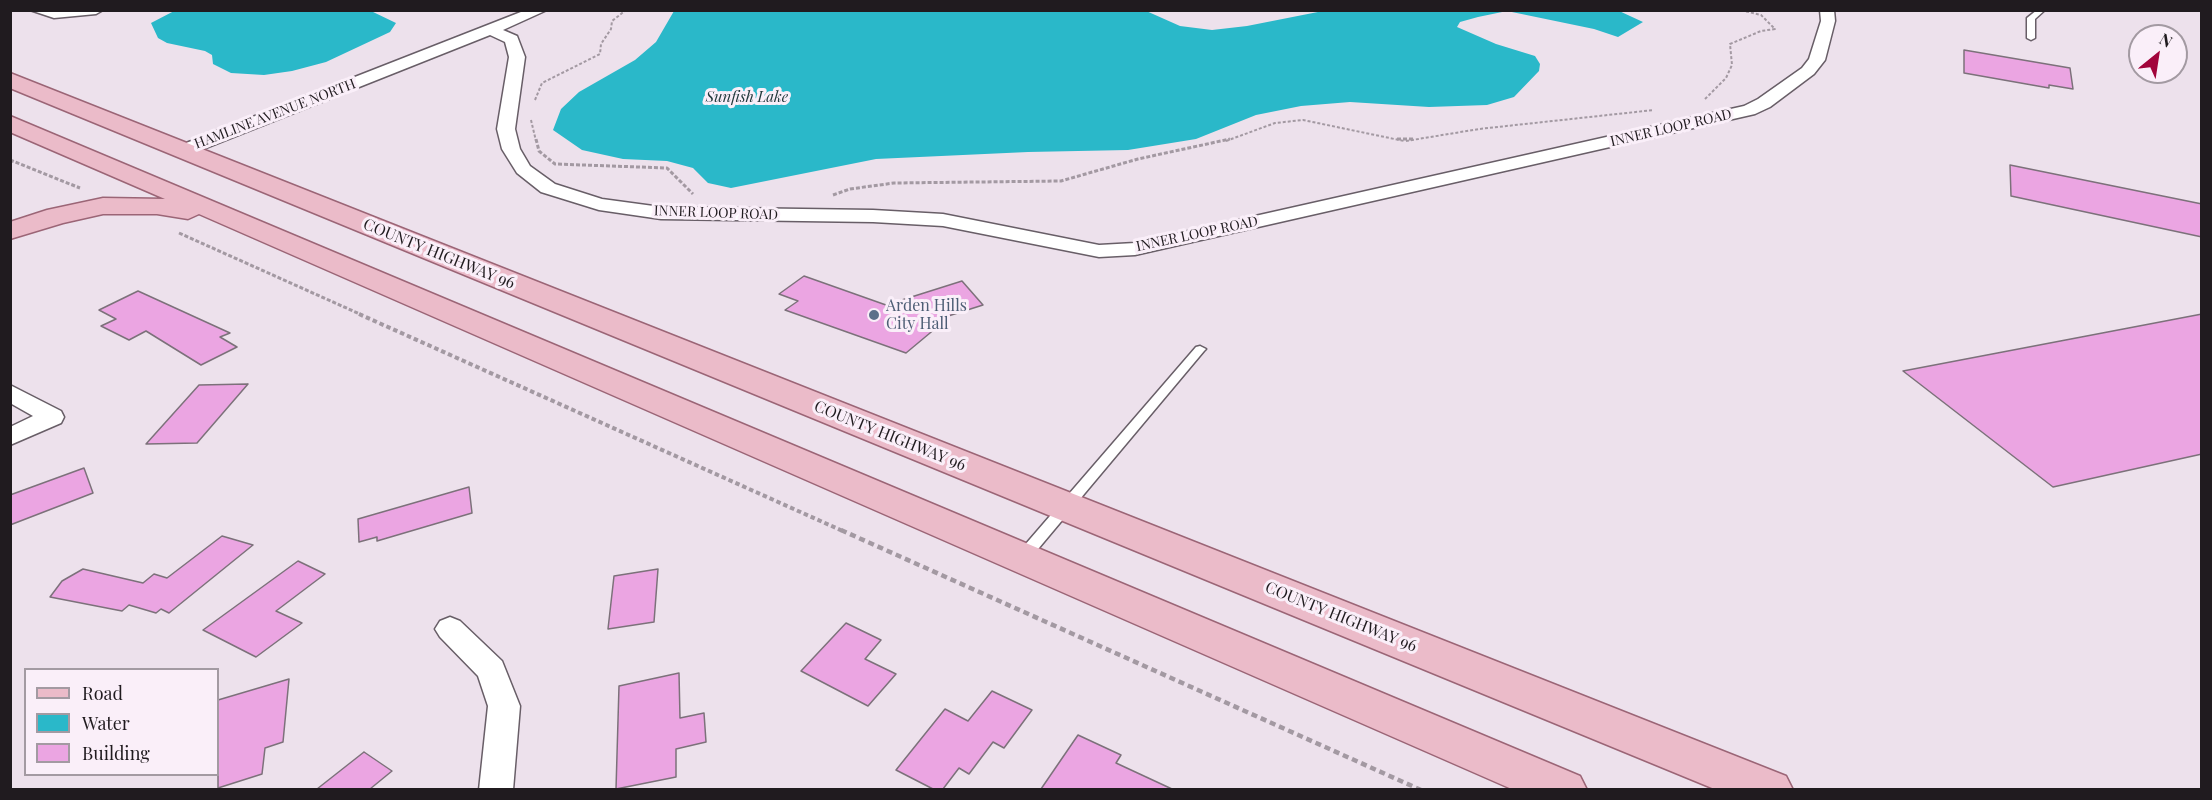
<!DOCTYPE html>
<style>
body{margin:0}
#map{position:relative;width:2212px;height:800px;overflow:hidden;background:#ede1ec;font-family:"Playfair Display",serif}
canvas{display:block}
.frame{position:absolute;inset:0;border:12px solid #201b1f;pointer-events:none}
.legend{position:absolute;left:24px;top:668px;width:195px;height:108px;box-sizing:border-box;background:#faeff9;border:2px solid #a39aa2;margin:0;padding:8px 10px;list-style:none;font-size:18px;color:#201b1f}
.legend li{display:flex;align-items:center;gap:12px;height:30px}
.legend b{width:30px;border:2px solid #a39aa2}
.north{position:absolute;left:2128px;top:24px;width:60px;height:60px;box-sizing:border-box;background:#faeff9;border:2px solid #a39aa2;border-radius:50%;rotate:30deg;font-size:16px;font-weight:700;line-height:24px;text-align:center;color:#201b1f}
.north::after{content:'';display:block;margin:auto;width:21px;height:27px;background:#a2043b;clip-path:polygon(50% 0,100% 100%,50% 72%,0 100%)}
</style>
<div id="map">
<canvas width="2212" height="800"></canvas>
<div class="frame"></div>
<ul class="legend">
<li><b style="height:8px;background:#ebbbc9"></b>Road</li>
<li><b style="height:16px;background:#2ab8c9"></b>Water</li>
<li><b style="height:16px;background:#eba5e2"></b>Building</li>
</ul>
<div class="north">N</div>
</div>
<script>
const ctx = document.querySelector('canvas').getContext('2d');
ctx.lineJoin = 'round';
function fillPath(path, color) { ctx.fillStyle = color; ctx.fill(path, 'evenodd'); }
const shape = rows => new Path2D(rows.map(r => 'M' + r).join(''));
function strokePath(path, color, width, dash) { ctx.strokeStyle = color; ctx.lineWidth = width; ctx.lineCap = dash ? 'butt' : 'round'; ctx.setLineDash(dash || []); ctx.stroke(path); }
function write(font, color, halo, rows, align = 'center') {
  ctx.font = font + ' "Playfair Display",serif'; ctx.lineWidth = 6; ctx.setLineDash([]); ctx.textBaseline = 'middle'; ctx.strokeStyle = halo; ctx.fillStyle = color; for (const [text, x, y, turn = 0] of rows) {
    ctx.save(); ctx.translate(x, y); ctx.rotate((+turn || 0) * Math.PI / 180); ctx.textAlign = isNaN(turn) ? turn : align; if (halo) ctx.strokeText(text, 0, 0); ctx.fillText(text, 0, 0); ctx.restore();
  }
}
const water = shape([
 [176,10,371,11,396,23,390,32,326,62,292,71,264,75,231,73,213,64,212,55,205,51,167,43,158,38,151,23],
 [1144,10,1180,26,1212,30,1247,26,1328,10,1617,10,1643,22,1618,37,1594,29,1507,11,1478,17,1460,22,1457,27,1496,44,1535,56,1540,64,1539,71,1514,97,1487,105,1429,107,1350,102,1301,106,1256,115,1196,139,1128,150,1028,152,876,159,731,188,708,183,693,168,667,161,623,159,582,150,553,130,561,109,579,92,635,60,656,42,674,11]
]);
const building = shape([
 [1964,50,2070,68,2073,89,2049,85,2049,88,1964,73,1964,50],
 [2010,165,2202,204,2202,237,2011,196,2010,165],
 [804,276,886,305,962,281,983,305,923,324,936,328,906,353,785,310,798,301,779,294,804,276],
 [138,291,230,333,220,337,237,347,201,365,146,331,129,340,101,326,116,319,99,310,138,291],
 [2202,314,2202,454,2053,487,1903,371,2202,314],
 [248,384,197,443,146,444,199,385,248,384],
 [84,468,93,493,10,525,10,495,84,468],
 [469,487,472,513,377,541,377,537,359,542,358,519,469,487],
 [222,536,253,545,169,613,161,609,156,613,129,605,122,611,50,597,62,581,83,569,143,583,154,574,167,578,222,536],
 [298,561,325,574,276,611,302,623,256,657,203,630,298,561],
 [658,569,654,622,608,629,614,576,658,569],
 [846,623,881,640,865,659,896,674,868,706,801,671,846,623],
 [679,673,680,718,704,713,706,742,676,749,676,777,616,789,619,686,679,673],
 [289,679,283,742,265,748,262,774,218,788,218,700,289,679],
 [992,691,1032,710,1004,748,993,742,969,774,959,768,943,789,933,789,896,770,945,709,968,721,992,691],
 [1078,735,1121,755,1116,763,1172,789,1041,789,1078,735],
 [364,752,392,771,370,789,317,789,364,752]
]);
const pathFar3 = shape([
 [1705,99,1726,78,1732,65,1730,44,1761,31,1775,29,1761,15,1740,10],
 [535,100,542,83,600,54,601,44,611,29,612,21,626,10],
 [531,120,536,141],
 [1226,141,1275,123,1303,120,1404,141],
 [1406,141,1479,129,1654,110]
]);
const pathFar2 = shape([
 [536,139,539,151,555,164,667,168,693,194],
 [1397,139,1415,139],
 [10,160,80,188],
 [833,195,850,189,894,183,1061,181,1138,159,1230,139],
 [179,233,362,315]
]);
const pathFar1 = shape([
 [359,314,845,532]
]);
const path = shape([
 [841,530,1421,790]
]);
const service = shape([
 [2037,10,2045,10,2035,19,2035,38,2031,40,2027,38,2027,18,2037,10],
 [1200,346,1206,349,1204,351,1028,561,1018,561,1016,557,1018,553,1196,347,1200,346]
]);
const minor = shape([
 [30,10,103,10,96,14,54,18,30,10],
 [526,10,547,10,503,30,517,36,525,57,515,129,520,149,530,166,555,184,602,199,661,207,873,210,943,214,1099,245,1135,243,1744,106,1758,99,1802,68,1809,59,1821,21,1820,10,1834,10,1835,21,1825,60,1814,74,1770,107,1755,114,1135,255,1099,257,943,226,873,222,661,219,599,210,541,192,517,173,502,149,497,129,509,57,505,42,490,35,188,155,182,156,173,151,176,147,526,10],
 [10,385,61,411,64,417,61,423,10,445,10,427,33,416,10,403,10,385],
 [450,617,460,621,502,661,520,706,513,790,479,790,488,706,478,676,440,637,435,629,440,621,450,617]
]);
const primary = shape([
 [10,73,1786,776,1793,790,1717,790,10,88,10,73],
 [10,116,1580,776,1587,790,1514,790,199,214,188,219,157,214,103,214,63,223,10,239,10,222,47,210,103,198,165,199,10,132,10,116]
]);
const markers = [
 [874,315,6,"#5c6f8a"]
];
const farStreetnames = [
 ["HAMLINE AVENUE NORTH",275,114,-21],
 ["INNER LOOP ROAD",1671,128,-13],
 ["INNER LOOP ROAD",716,213,2],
 ["INNER LOOP ROAD",1197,234,-12]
];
const farWaternames = [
 ["Sunfish Lake",747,97]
];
const streetNames = [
 ["COUNTY HIGHWAY 96",439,254,22],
 ["COUNTY HIGHWAY 96",890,436,22],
 ["COUNTY HIGHWAY 96",1341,617,22]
];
const serviceNames = [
 ["Arden Hills",886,306],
 ["City Hall",886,324]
];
fillPath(water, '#2ab8c9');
fillPath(building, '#eba5e2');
strokePath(building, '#7c717a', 1.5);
strokePath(service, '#685e67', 3);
strokePath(minor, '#685e67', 3);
strokePath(primary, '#9b6576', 3);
strokePath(pathFar3, '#a399a2', 2, [3, 2]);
strokePath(pathFar2, '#a399a2', 3, [4, 2]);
strokePath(pathFar1, '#a399a2', 4, [4.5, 3]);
strokePath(path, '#a399a2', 4.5, [6, 4]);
fillPath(service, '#fff');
fillPath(minor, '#fff');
fillPath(primary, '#ebbbc9');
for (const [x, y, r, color] of markers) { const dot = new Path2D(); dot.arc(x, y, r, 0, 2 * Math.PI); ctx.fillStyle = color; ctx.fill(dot); strokePath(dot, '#faeff9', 2); }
write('14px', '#201b1f', '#faeff9', farStreetnames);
write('italic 15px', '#22393c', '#faeff9', farWaternames);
write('16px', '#201b1f', '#faeff9', streetNames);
write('16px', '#4e5e75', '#faeff9', serviceNames, 'left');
</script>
